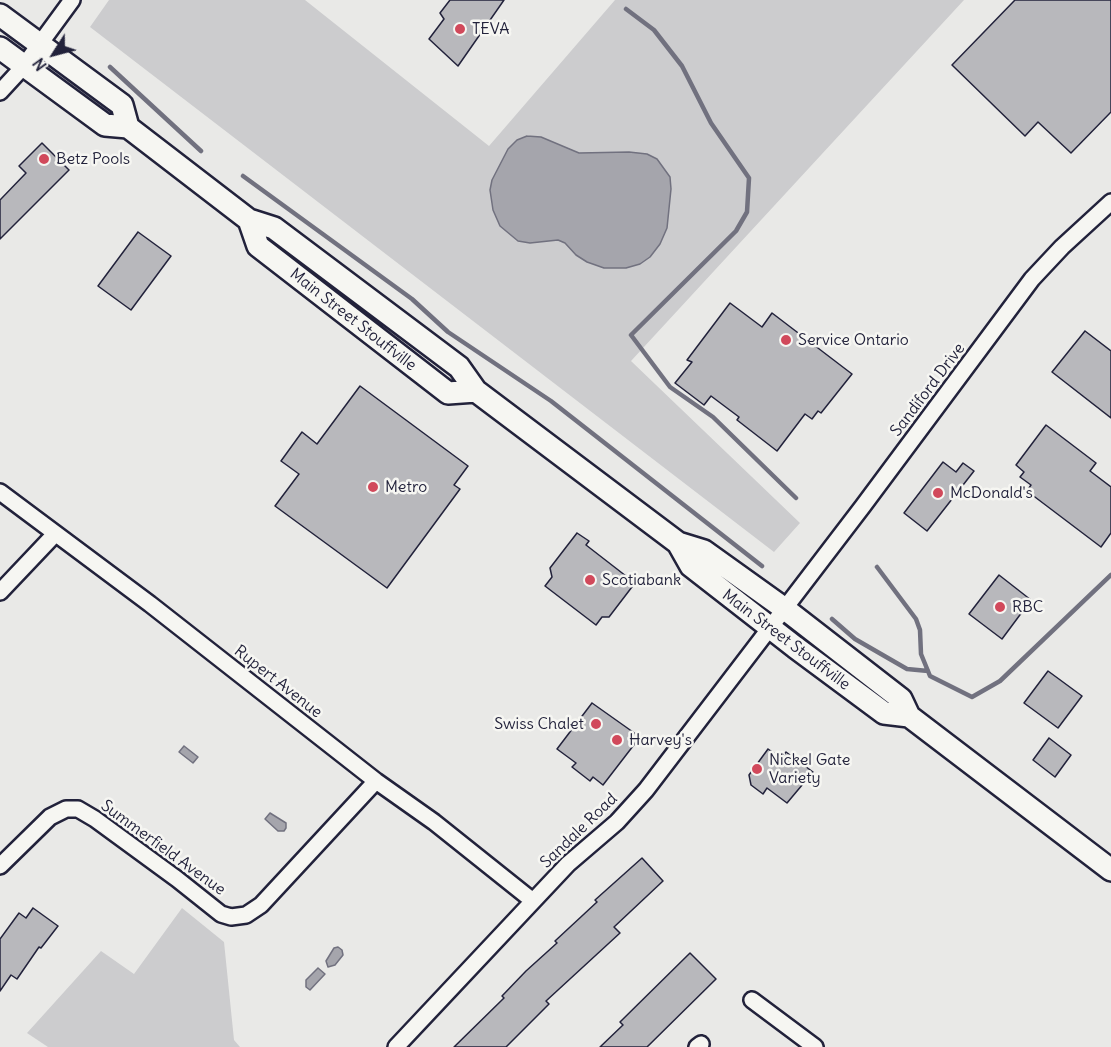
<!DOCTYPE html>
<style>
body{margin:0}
#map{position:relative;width:1111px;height:1047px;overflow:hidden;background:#e9e9e7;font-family:Delius,sans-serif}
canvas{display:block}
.north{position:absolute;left:24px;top:24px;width:60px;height:60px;-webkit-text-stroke:4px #f6f6f2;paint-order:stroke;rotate:234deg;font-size:16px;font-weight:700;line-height:24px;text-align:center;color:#22223b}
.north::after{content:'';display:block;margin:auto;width:21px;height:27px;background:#22223b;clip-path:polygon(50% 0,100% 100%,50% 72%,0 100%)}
</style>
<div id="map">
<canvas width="1111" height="1047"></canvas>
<div class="north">N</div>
</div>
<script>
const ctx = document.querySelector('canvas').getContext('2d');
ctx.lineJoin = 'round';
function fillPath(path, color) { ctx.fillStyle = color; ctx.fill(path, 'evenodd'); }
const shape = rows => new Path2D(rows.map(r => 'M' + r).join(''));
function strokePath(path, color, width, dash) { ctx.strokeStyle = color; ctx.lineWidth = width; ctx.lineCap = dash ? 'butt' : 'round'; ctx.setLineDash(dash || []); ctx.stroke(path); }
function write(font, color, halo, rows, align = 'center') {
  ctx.font = font + ' Delius,sans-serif'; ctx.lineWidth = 5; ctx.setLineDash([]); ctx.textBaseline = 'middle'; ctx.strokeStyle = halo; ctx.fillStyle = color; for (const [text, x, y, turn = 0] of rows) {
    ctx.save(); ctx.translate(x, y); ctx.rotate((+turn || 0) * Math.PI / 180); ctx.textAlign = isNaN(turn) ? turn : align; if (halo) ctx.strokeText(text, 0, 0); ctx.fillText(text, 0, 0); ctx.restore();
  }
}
const green = shape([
 [109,0,305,0,489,146,615,0,964,0,631,361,800,523,774,552,90,27],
 [182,908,224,942,234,1040,240,1047,48,1047,27,1033,101,951,134,974]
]);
const water = shape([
 [527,136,541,137,579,153,629,152,647,154,657,159,670,177,671,189,667,228,660,244,650,257,640,264,626,268,604,268,587,262,576,255,565,243,558,240,530,243,518,241,500,226,493,210,490,190,492,180,508,149,517,140,527,136],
 [184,746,198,757,193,763,179,752,184,746],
 [270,813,286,823,286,828,284,831,278,831,265,819,270,813],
 [338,947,342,950,343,955,335,965,328,967,326,961,334,948,338,947],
 [318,968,325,974,310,990,306,987,306,980,318,968]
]);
const stream = shape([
 [626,9,654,30,682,66,711,123,749,178,747,212,736,231,631,335,670,387,713,417,796,498],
 [110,67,201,151],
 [243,176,412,299,448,332,551,401,762,566],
 [877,567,916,619,920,630,921,654,930,676,972,697,1000,681,1111,575],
 [832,619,855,639,907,669,928,671]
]);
const building = shape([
 [450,0,504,0,458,66,429,39,444,19,440,13,450,0],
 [1015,0,1111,0,1111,112,1071,153,1038,122,1025,136,952,65,1015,0],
 [42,143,69,170,0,239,0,200,26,173,19,166,42,143],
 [138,232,171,256,131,310,98,286,138,232],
 [730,303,762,327,772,313,852,374,821,413,818,411,812,419,805,414,777,451,737,420,739,417,711,396,704,405,675,383,692,362,687,360,730,303],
 [1085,331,1111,351,1111,418,1052,372,1085,331],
 [360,386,468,466,454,485,460,489,387,588,275,506,299,474,281,461,302,432,317,444,360,386],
 [1046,425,1096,463,1090,471,1111,487,1111,533,1101,547,1027,491,1031,485,1020,477,1024,472,1016,465,1046,425],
 [943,462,956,472,963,463,974,471,927,531,904,513,943,462],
 [577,533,589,541,586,545,635,583,609,617,602,617,596,625,545,586,552,577,550,568,577,533],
 [999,575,1031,600,1002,639,969,614,999,575],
 [1048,671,1082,696,1058,728,1024,703,1048,671],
 [592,703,640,737,603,785,593,777,590,781,572,767,576,763,557,749,592,703],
 [1049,738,1071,755,1055,777,1033,760,1049,738],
 [768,749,781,758,786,752,813,772,787,803,767,788,763,794,751,785,749,775,768,749],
 [642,858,663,881,614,927,620,933,546,1001,549,1004,506,1047,454,1047,504,998,502,996,526,971,557,943,555,941,597,902,595,900,642,858],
 [33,908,58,926,41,948,39,947,17,979,11,975,0,991,0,939,19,913,26,918,33,908],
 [690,953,716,979,647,1047,600,1047,623,1025,620,1022,690,953]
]);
const street = shape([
 [0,92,23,67,72,0],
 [0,492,150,604,376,781,434,822,533,901],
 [0,592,55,534],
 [0,866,50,817,66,809,78,809,95,819,177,879,221,914,231,917,246,915,261,905,376,781],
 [752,1000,815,1047],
 [396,1047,568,864,617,822,646,790,863,506,1032,279,1062,247,1111,202],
 [697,1047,701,1044]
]);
const secondary = shape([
 [0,15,122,105,128,127],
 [0,48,105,125,128,127,249,220,274,228,459,367,476,391,678,543,704,551,785,609,901,699,909,716],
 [249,220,258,246,448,393,476,391],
 [678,543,691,566,795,647,884,713,909,716,1111,870]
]);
const markers = [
 [460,29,6,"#d1495b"],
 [44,159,6,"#d1495b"],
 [786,340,6,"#d1495b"],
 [373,487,6,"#d1495b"],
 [938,493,6,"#d1495b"],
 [590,580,6,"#d1495b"],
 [1000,607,6,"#d1495b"],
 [596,724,6,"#d1495b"],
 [617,740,6,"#d1495b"],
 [757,769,6,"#d1495b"]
];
const poiNames = [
 ["TEVA",472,29],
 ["Betz Pools",56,159],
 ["Service Ontario",798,340],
 ["Metro",385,487],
 ["McDonald's",950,493],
 ["Scotiabank",602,580],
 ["RBC",1012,607],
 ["Swiss Chalet",584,724,"right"],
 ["Harvey's",629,740],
 ["Nickel Gate",769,760],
 ["Variety",769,778]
];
const streetNames = [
 ["Main Street Stouffville",353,320,38],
 ["Sandiford Drive",928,390,-53],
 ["Main Street Stouffville",786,640,37],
 ["Rupert Avenue",278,682,38],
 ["Sandale Road",579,831,-44],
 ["Summerfield Avenue",163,848,36]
];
fillPath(green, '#ccccce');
fillPath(water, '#a5a5ac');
strokePath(water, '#71717f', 1.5);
strokePath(stream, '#71717f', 4.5);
fillPath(building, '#b8b8bc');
strokePath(building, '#22223b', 1.5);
strokePath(street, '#22223b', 20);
strokePath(secondary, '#22223b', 26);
strokePath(street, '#f6f6f2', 15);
strokePath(secondary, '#f6f6f2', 21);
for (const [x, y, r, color] of markers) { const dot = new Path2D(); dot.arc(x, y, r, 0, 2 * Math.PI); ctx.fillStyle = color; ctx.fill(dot); strokePath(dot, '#f6f6f2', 2); }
write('16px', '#22223b', '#f6f6f2', poiNames, 'left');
write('16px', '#22223b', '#f6f6f2', streetNames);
</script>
